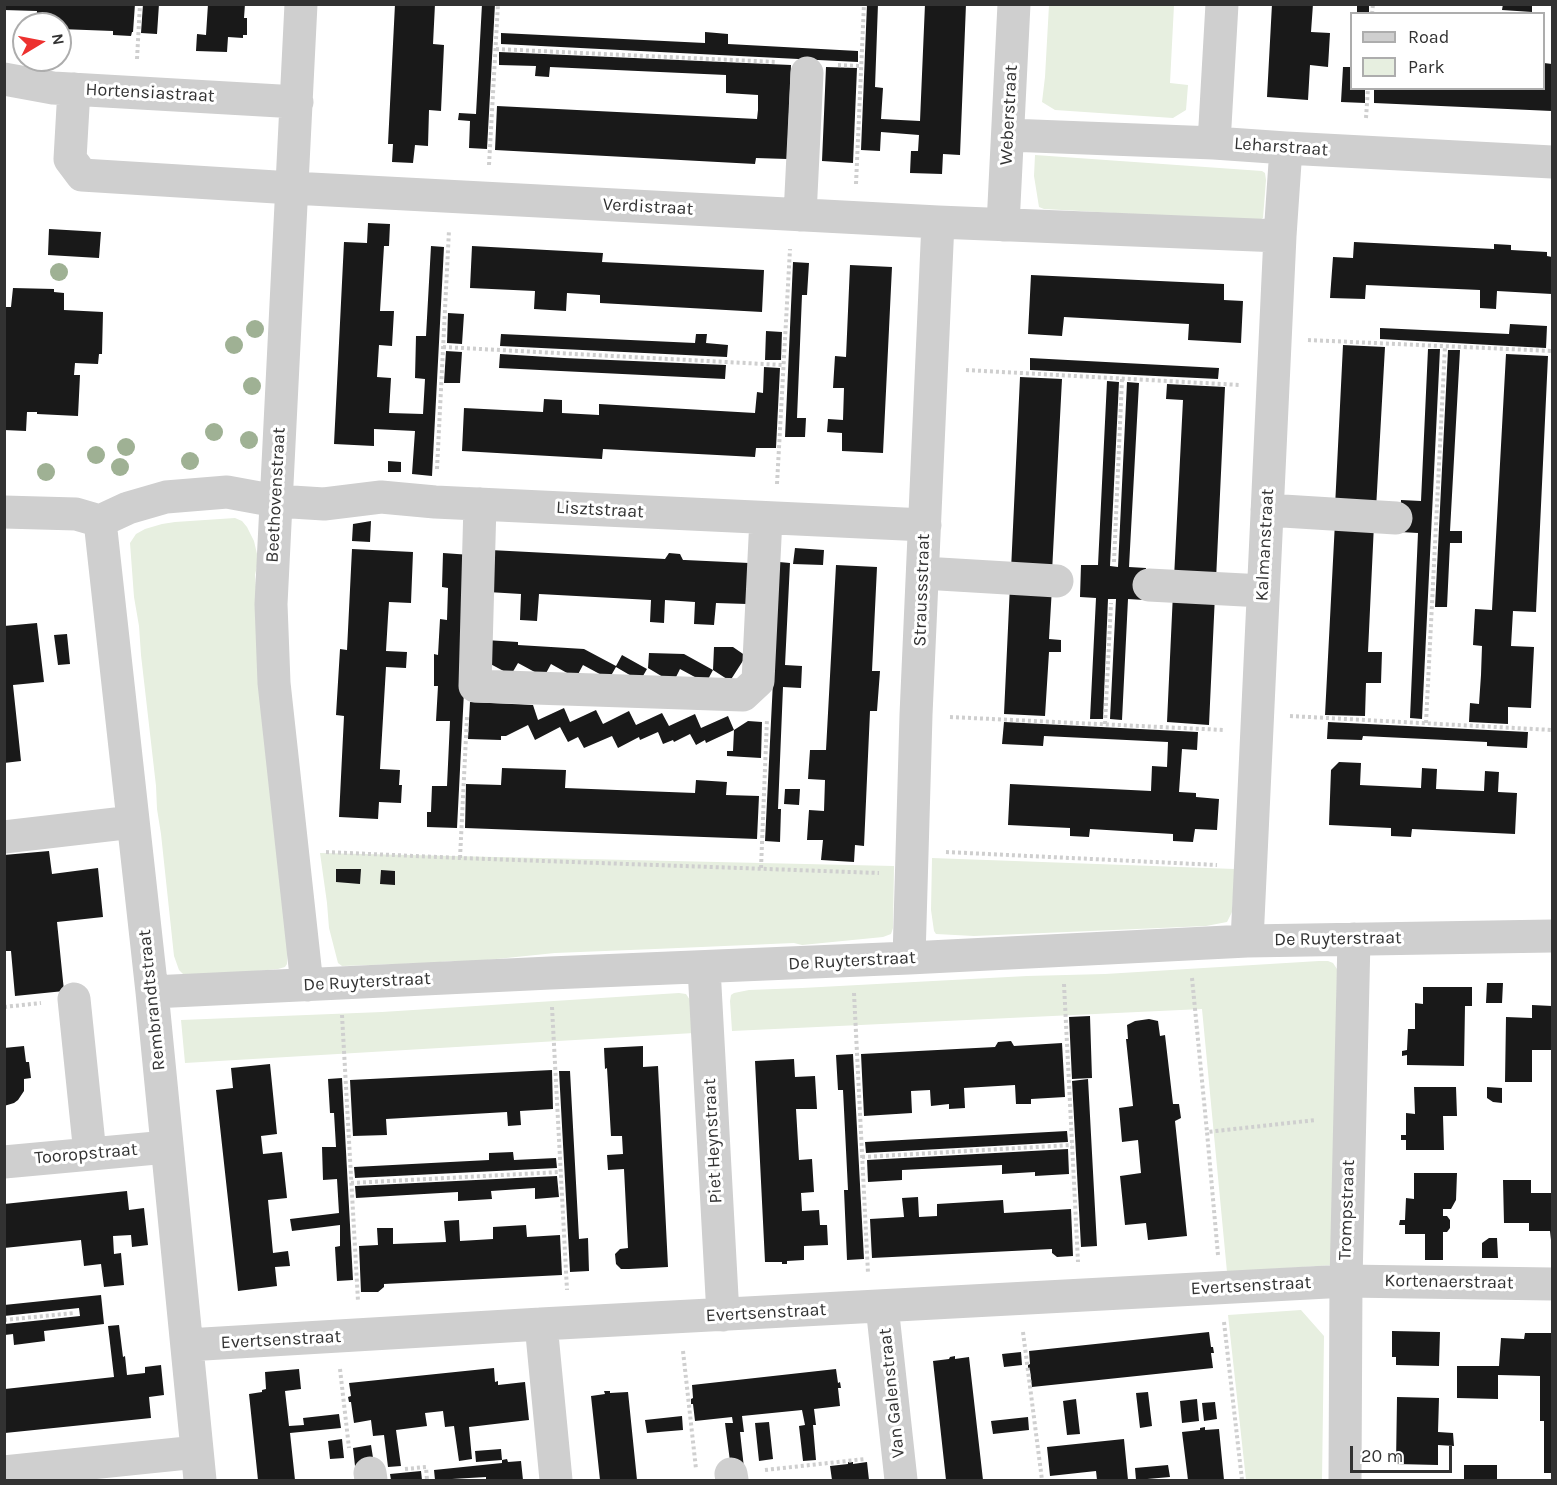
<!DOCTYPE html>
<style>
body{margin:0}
#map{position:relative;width:1557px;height:1485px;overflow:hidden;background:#fff;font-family:Karla,sans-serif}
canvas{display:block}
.frame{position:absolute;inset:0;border:6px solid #323232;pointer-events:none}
.legend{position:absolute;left:1350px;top:12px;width:195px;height:78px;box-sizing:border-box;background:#fff;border:2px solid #adadad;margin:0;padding:8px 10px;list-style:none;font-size:18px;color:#323232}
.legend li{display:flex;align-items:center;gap:12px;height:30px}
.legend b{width:30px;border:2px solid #adadad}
.north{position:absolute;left:12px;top:12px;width:60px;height:60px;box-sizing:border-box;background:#fff;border:2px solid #adadad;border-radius:50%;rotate:80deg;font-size:16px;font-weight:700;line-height:24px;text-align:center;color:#323232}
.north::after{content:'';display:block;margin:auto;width:21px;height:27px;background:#ed312f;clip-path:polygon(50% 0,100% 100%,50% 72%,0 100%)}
.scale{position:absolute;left:1350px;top:1446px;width:102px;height:27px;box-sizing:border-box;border:3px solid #323232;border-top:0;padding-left:8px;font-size:18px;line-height:21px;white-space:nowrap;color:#323232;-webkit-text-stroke:4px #fff;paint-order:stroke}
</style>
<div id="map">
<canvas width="1557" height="1485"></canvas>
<div class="frame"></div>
<ul class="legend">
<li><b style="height:8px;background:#cfcfcf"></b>Road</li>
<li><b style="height:16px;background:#e7efe0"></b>Park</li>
</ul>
<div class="north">N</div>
<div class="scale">20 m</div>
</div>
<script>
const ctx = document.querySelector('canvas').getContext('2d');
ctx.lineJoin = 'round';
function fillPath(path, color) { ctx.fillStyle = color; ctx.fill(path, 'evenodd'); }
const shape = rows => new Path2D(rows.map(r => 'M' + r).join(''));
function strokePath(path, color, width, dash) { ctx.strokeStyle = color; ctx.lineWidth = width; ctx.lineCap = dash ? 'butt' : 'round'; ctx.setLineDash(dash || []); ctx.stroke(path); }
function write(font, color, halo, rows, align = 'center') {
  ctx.font = font + ' Karla,sans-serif'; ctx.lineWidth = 6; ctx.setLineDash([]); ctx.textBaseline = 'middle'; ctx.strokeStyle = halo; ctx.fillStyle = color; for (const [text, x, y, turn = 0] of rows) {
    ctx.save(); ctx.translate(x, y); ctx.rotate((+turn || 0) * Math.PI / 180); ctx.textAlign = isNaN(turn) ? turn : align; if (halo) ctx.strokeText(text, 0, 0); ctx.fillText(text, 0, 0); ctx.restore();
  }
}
const green = shape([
 [1049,5,1174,5,1170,83,1188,85,1186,110,1173,118,1055,110,1042,102,1045,77],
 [1035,155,1262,171,1265,173,1266,180,1263,218,1258,221,1044,209,1039,207,1034,176],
 [235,518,242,521,247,527,254,541,257,554,257,566,255,575,288,950,287,964,285,967,278,969,225,974,189,975,183,974,179,970,174,956,161,834,157,809,156,786,141,655,139,626,134,597,130,543,136,534,145,529,162,524,175,522],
 [320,853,894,866,893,928,891,934,883,937,802,945,794,943,655,949,555,953,477,961,451,961,429,963,342,966,338,963,329,928,327,903],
 [932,858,1235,869,1232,912,1227,922,1206,926,974,936,936,934,934,931,931,910],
 [1319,961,1328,961,1333,963,1337,969,1333,1265,1227,1272,1202,1009,732,1031,730,1001,731,995,734,993,749,990,802,988,1027,976,1105,974],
 [679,993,686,994,692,1003,694,1033,185,1063,181,1020,382,1012],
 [1301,1310,1324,1336,1322,1480,1246,1480,1228,1315]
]);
const building = shape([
 [4,4,135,4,133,32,132,32,131,36,113,35,113,31,60,29,60,24,36,24,37,11,4,10],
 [143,4,159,4,157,34,141,33],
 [208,4,245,4,244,18,247,18,247,35,243,35,243,38,228,37,227,52,196,51,197,34,206,35],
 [395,4,435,4,433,44,444,45,441,111,429,110,428,146,415,145,413,163,392,162,393,144,388,144],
 [482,4,495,4,487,149,469,148,470,121,458,120,459,113,476,114],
 [867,4,878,4,875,87,883,88,881,119,920,121,925,4,966,4,960,155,943,154,942,174,910,173,911,151,918,151,919,135,881,132,880,151,861,150],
 [1272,4,1313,4,1311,32,1330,33,1328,67,1310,65,1308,100,1267,97],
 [1357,4,1369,4,1369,14,1357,14],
 [1503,4,1532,4,1532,12,1502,10],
 [705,32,728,34,728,44,858,51,858,62,501,44,501,33,705,43],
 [499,52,791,65,787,159,756,158,755,164,495,150,497,106,757,119,758,110,758,95,726,93,726,75,550,67,549,77,535,76,536,66,499,65],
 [1544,63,1552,64,1552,111,1374,103,1374,88,1544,88],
 [826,67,857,68,853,163,822,161],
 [1343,67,1352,67,1352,88,1365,88,1365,103,1341,102],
 [368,223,390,224,389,246,384,246,380,311,394,311,392,346,379,345,377,377,391,378,389,413,423,414,425,379,415,378,416,336,426,336,431,246,444,247,432,476,412,474,415,431,374,429,374,446,334,444,344,242,367,243],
 [49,229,101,232,99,258,48,255],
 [1354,242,1494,249,1494,244,1511,245,1511,250,1547,252,1547,256,1552,257,1552,294,1497,291,1496,309,1480,308,1480,290,1366,285,1365,299,1330,298,1333,257,1353,258],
 [472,246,603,253,602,262,764,270,762,312,600,303,600,295,567,293,566,311,534,309,535,291,470,288],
 [793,262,809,263,807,295,802,295,797,418,806,418,805,437,785,437],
 [850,265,892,267,883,453,842,451,842,433,827,432,828,419,843,420,844,388,833,388,835,356,846,357],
 [1031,275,1224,284,1224,300,1243,301,1241,343,1188,340,1189,324,1064,317,1062,336,1028,334],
 [13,288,54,289,54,292,64,293,64,310,103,312,102,354,99,354,98,364,75,363,74,375,80,375,78,416,37,414,37,412,27,412,26,431,4,430,4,307,11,307],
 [448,313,464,314,462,344,447,343],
 [1510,324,1547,326,1546,348,1380,339,1380,328,1509,334],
 [766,331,782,332,781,360,765,360],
 [501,334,695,343,696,334,707,334,706,343,728,345,727,357,500,346],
 [1343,345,1385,347,1376,509,1335,507],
 [1428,349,1440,349,1422,719,1410,718,1418,533,1400,532,1401,500,1421,501],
 [1448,350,1460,350,1450,531,1462,531,1462,543,1450,543,1447,607,1435,607],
 [446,351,462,352,460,383,444,383],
 [500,354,564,358,726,365,725,379,499,368],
 [1506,354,1548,356,1536,612,1513,611,1511,646,1534,647,1531,708,1508,707,1508,724,1469,722,1470,703,1479,704,1481,675,1482,646,1473,645,1475,609,1492,610],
 [1030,358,1219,368,1218,379,1030,370],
 [764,367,780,368,776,448,756,448,755,457,603,449,602,459,462,451,464,408,543,412,544,399,562,400,562,413,599,415,599,404,755,413,757,392,763,393],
 [1020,377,1062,379,1052,572,1011,570],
 [1107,381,1119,382,1110,566,1118,567,1127,382,1139,383,1129,567,1146,568,1144,600,1128,599,1122,720,1110,719,1116,599,1108,599,1103,719,1090,719,1096,598,1080,597,1081,565,1098,565],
 [1167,384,1225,387,1216,580,1174,578,1183,400,1166,399],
 [388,461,401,462,401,472,388,472],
 [371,521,370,542,352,541,353,524],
 [1335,522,1374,524,1368,652,1382,652,1381,683,1366,683,1365,716,1325,715],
 [795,548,824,550,823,565,793,564],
 [352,549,413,552,411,603,389,602,388,617,386,651,407,652,406,668,386,667,380,769,400,770,399,785,402,785,401,803,379,802,378,819,339,817,344,716,336,715,340,649,347,650],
 [490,550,665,559,669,553,680,554,683,560,685,560,749,563,747,604,716,603,714,625,694,624,695,602,665,600,664,623,650,622,651,600,539,594,537,621,520,620,521,594,488,592],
 [443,553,471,555,457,828,427,827,427,812,431,812,432,786,447,786,450,721,436,721,438,686,434,686,434,654,438,655,440,619,447,620,448,588,442,587],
 [779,562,790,563,785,665,802,666,801,688,783,687,778,809,781,809,780,842,765,841],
 [836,565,877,567,872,671,880,671,877,711,870,711,864,846,855,845,854,862,821,860,823,840,807,840,809,810,824,811,825,780,808,779,810,750,826,750],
 [1010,585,1052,587,1049,639,1061,640,1061,652,1049,652,1045,716,1004,714],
 [1173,593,1215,595,1209,725,1167,722],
 [37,623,44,682,13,685,21,761,4,763,4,626],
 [67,634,70,664,58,665,54,635],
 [485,640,518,642,518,645,584,649,616,666,622,655,647,669,640,681,616,667,609,679,583,665,576,678,551,664,544,677,518,663,511,675,483,660],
 [714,647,733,647,746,656,730,681,713,670,706,683,680,669,673,683,648,668,649,653,684,654,713,670],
 [470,702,533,705,538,720,564,708,570,722,596,710,603,724,629,711,636,725,662,713,669,726,695,714,701,728,728,716,734,730,748,721,762,722,761,758,727,756,727,751,733,751,734,730,706,743,705,740,696,745,690,734,674,742,673,740,663,744,658,732,640,740,639,737,618,748,612,736,584,748,578,737,568,742,560,727,535,740,528,725,506,736,501,736,501,740,468,739],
 [1004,722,1198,732,1197,750,1182,749,1179,792,1196,793,1196,797,1219,799,1217,830,1195,829,1193,842,1173,841,1173,834,1090,829,1089,837,1070,836,1070,828,1008,825,1010,784,1151,791,1152,766,1167,767,1168,742,1044,736,1043,746,1002,744],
 [1328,722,1528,732,1527,748,1487,746,1487,742,1363,736,1362,740,1327,739],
 [1339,762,1361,763,1360,785,1421,788,1422,768,1437,769,1436,789,1484,791,1485,771,1499,772,1498,792,1517,793,1515,834,1412,829,1411,837,1391,836,1391,828,1329,825,1331,770],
 [502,768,566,770,565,788,695,793,696,780,727,782,726,795,759,796,757,839,465,828,466,784,501,785],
 [785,789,800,789,799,805,784,804],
 [49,851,52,874,98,868,103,917,57,922,64,991,15,996,11,951,4,951,4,855],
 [336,869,361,869,360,884,336,882],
 [381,870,395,871,395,885,380,884],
 [1487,983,1503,983,1502,1003,1486,1003],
 [1423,987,1472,987,1472,1006,1465,1006,1464,1066,1407,1065,1407,1055,1402,1056,1402,1051,1407,1050,1408,1029,1415,1029,1415,1003,1423,1004],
 [1532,1005,1552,1006,1552,1050,1532,1050,1532,1082,1505,1082,1506,1017,1532,1018],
 [1090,1016,1092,1078,1072,1079,1069,1017],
 [1149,1019,1158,1021,1160,1036,1165,1035,1173,1104,1179,1104,1181,1118,1175,1121,1187,1236,1148,1240,1146,1223,1125,1225,1120,1176,1141,1173,1138,1140,1122,1142,1119,1108,1133,1106,1126,1039,1128,1039,1127,1025,1135,1021],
 [1011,1041,1014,1046,1062,1043,1065,1097,1031,1099,1031,1104,1016,1104,1015,1085,964,1088,965,1108,949,1109,949,1104,931,1106,930,1090,911,1091,912,1113,864,1116,861,1054,995,1047,998,1042],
 [24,1046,26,1062,29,1062,31,1078,24,1079,24,1091,18,1100,14,1103,4,1106,4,1048],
 [643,1046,643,1067,658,1066,668,1267,629,1269,621,1269,616,1264,615,1254,620,1249,628,1248,624,1169,608,1170,607,1155,623,1154,622,1136,611,1136,607,1068,605,1069,604,1048],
 [853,1054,864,1259,847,1260,844,1190,848,1190,843,1090,838,1090,836,1055],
 [794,1059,795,1077,815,1076,817,1109,796,1109,799,1160,812,1159,814,1192,801,1193,802,1211,819,1210,820,1225,827,1225,828,1245,804,1246,804,1260,787,1261,787,1264,782,1264,782,1262,765,1262,755,1061],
 [270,1064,277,1134,261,1136,263,1154,282,1152,287,1198,268,1200,273,1253,288,1251,290,1266,275,1267,277,1286,238,1291,216,1090,233,1088,231,1068],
 [552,1070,553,1109,520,1111,521,1125,508,1126,507,1112,386,1119,387,1135,353,1136,350,1080],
 [559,1071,570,1071,579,1239,588,1238,589,1271,570,1272],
 [342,1078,353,1280,337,1281,335,1247,340,1246,340,1225,292,1231,290,1219,339,1213,337,1179,323,1180,322,1147,336,1147,334,1113,330,1113,328,1079],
 [1088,1079,1097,1246,1081,1247,1072,1081],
 [1414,1087,1456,1087,1457,1116,1443,1116,1444,1150,1406,1150,1406,1140,1401,1140,1401,1135,1406,1135,1406,1113,1415,1114],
 [1487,1087,1502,1088,1502,1103,1493,1102,1487,1098],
 [1067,1131,1068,1142,866,1153,865,1142],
 [1068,1149,1069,1174,1035,1176,1035,1172,1002,1174,1002,1165,902,1170,902,1180,868,1182,867,1160],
 [513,1152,514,1160,556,1158,557,1168,355,1178,354,1167,489,1160,489,1153],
 [1414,1173,1457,1173,1456,1200,1451,1209,1443,1209,1443,1216,1447,1216,1450,1220,1450,1228,1447,1232,1443,1232,1443,1260,1425,1260,1425,1234,1405,1234,1405,1225,1399,1225,1400,1220,1405,1220,1406,1198,1414,1199],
 [557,1176,559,1197,535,1199,535,1188,491,1191,492,1199,458,1201,458,1192,356,1198,355,1186],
 [1503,1180,1531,1180,1531,1193,1552,1193,1552,1240,1551,1240,1550,1231,1529,1231,1529,1223,1504,1223],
 [127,1191,129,1210,144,1208,148,1245,132,1247,131,1235,113,1236,114,1254,121,1253,124,1285,104,1287,101,1264,84,1266,81,1240,4,1248,4,1204],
 [918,1197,919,1217,937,1216,937,1204,1003,1200,1004,1213,1071,1209,1073,1256,1057,1257,1052,1253,1052,1249,872,1258,870,1219,904,1217,902,1198],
 [459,1220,460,1241,493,1239,493,1227,526,1225,527,1237,560,1235,562,1275,384,1284,384,1287,378,1292,361,1292,359,1246,378,1245,377,1228,393,1228,393,1244,446,1242,444,1221],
 [1489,1238,1497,1238,1498,1258,1482,1258,1482,1243],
 [101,1295,104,1324,44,1331,45,1341,14,1345,13,1334,5,1335,5,1324,80,1316,79,1308,4,1316,4,1305],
 [119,1325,123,1357,125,1356,127,1375,145,1373,145,1367,161,1365,164,1395,149,1397,151,1418,5,1433,5,1389,114,1377,108,1326],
 [1392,1331,1440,1332,1439,1366,1396,1365,1396,1357,1392,1357],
 [1209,1332,1211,1347,1213,1347,1214,1353,1211,1353,1213,1368,1032,1387,1030,1370,1028,1370,1028,1365,1030,1364,1029,1351],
 [1525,1333,1552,1333,1552,1473,1544,1473,1544,1421,1540,1421,1540,1376,1498,1375,1498,1399,1457,1398,1457,1366,1499,1366,1501,1338,1524,1339],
 [1021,1352,1022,1365,1004,1367,1002,1354],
 [955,1356,955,1359,969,1357,983,1480,946,1480,933,1361,949,1359,950,1357],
 [494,1368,495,1382,498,1381,498,1385,525,1382,529,1420,469,1427,472,1459,459,1461,454,1426,445,1427,443,1411,425,1413,427,1426,396,1430,401,1466,388,1467,384,1435,373,1436,371,1420,354,1423,351,1402,349,1402,348,1397,351,1396,349,1383],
 [299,1369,301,1389,285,1391,289,1426,304,1425,303,1418,339,1414,341,1428,290,1433,295,1480,258,1480,249,1394,262,1392,262,1390,266,1389,265,1372],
 [836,1369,838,1383,840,1382,841,1388,838,1388,840,1406,814,1409,816,1425,813,1425,816,1460,803,1461,799,1426,805,1425,802,1410,742,1416,744,1432,740,1432,744,1468,731,1469,725,1423,733,1423,732,1417,695,1421,693,1404,691,1404,691,1399,693,1398,692,1385],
 [604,1391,610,1391,610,1393,628,1392,637,1480,600,1480,591,1396,605,1394],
 [1148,1392,1152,1426,1140,1428,1136,1393],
 [1397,1397,1439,1398,1438,1432,1453,1433,1454,1446,1438,1445,1438,1465,1396,1464],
 [1076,1399,1080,1434,1067,1435,1063,1401],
 [1197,1399,1199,1421,1182,1423,1180,1401],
 [1215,1402,1217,1419,1204,1421,1202,1403],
 [682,1416,683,1430,647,1433,645,1420],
 [1028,1417,1029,1430,993,1434,991,1421],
 [769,1422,773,1459,759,1461,755,1423],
 [1205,1427,1205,1430,1219,1429,1224,1480,1188,1480,1182,1432,1200,1430,1200,1428],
 [342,1439,344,1458,330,1459,328,1441],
 [1124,1439,1128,1480,1097,1480,1096,1471,1050,1476,1047,1447],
 [371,1445,374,1464,355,1466,353,1448],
 [501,1449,502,1460,476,1462,475,1451],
 [507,1459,508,1462,521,1461,523,1480,486,1480,486,1477,435,1480,434,1470,502,1463,502,1460],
 [848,1462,853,1462,853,1464,867,1462,869,1480,832,1480,830,1466,848,1464],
 [1168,1465,1170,1477,1136,1480,1135,1468],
 [1464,1465,1497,1465,1497,1480,1464,1480],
 [421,1471,422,1480,391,1480,390,1474]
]);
const path = shape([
 [1372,14,1373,4],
 [496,49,776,62],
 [137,59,140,4],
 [838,65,861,66],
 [1366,118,1368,88],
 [489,165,498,4],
 [856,184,864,4],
 [1308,340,1552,351],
 [443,347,783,365],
 [966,370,1240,385],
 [437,469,449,230],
 [777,484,790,249],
 [1114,562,1122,379],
 [1290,716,1552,730],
 [950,717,1224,730],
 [1426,723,1445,346],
 [1105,724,1111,603],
 [326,852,460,858,879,873],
 [946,852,1217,865],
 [460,858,467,717],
 [761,868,767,719],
 [1192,978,1207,1132],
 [1064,984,1078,1262],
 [854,993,868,1273],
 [4,1007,41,1003],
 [552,1007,567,1290],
 [342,1015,358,1301],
 [862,1157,1072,1145],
 [351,1183,560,1172],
 [1218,1255,1207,1132,1316,1120],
 [4,1320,74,1313],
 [1224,1322,1242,1480],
 [1023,1332,1042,1480],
 [683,1351,696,1469],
 [340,1369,349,1448],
 [405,1469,426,1467,427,1480],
 [765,1470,865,1459]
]);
const minor = shape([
 [301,4,271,604,274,683,307,985],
 [4,79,53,88,297,102],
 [74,89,70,159,82,175,292,188,938,222,1280,236],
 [1008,135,1214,143,1286,148,1552,162],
 [1214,143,1222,4],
 [800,215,807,73],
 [1003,225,1014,4],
 [480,504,475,686,743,695,758,681,766,518],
 [1267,510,1396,518],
 [4,512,76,514,100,521,128,508,166,497,227,492,276,501,324,504,381,497,435,502,925,525],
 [100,521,152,992,200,1480],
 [923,573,1057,581],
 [1149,585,1263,591],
 [4,837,133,822],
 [1247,941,1280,236,1286,148],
 [909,958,916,715,938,222],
 [704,968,723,1315],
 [152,992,550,973,909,958,1247,941,1552,936],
 [74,999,90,1154],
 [4,1162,167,1147],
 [882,1306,901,1480],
 [541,1324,556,1480],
 [187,1345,541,1324,1346,1281,1552,1284],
 [4,1472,197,1452],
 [370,1473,371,1480],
 [731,1474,732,1480],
 [1345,1480,1346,1281,1354,939]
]);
const trees = [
 [59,272],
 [255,329],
 [234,345],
 [252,386],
 [214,432],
 [249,440],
 [126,447],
 [96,455],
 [190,461],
 [120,467],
 [46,472]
];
const streetNames = [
 ["Hortensiastraat",150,93,3],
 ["Weberstraat",1009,115,-87],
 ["Leharstraat",1281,147,4],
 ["Verdistraat",648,207,3],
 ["Beethovenstraat",276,495,-87],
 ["Lisztstraat",600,510,3],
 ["Kalmanstraat",1265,545,-87],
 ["Straussstraat",922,590,-88],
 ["De Ruyterstraat",1338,939,-1],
 ["De Ruyterstraat",852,961,-3],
 ["De Ruyterstraat",367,982,-3],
 ["Rembrandtstraat",152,1000,-96],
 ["Piet Heynstraat",713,1141,-93],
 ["Tooropstraat",86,1154,-5],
 ["Trompstraat",1347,1210,-88],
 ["Kortenaerstraat",1449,1282,1],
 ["Evertsenstraat",1251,1286,-3],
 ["Evertsenstraat",766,1313,-3],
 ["Evertsenstraat",281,1340,-3],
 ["Van Galenstraat",892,1393,-96]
];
fillPath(green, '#e7efe0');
fillPath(building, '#191919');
strokePath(path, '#cfcfcf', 4, [3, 3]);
strokePath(minor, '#cfcfcf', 33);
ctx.fillStyle = '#9fb194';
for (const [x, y] of trees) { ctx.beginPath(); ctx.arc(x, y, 9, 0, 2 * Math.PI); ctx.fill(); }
write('18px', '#323232', '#fff', streetNames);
</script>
